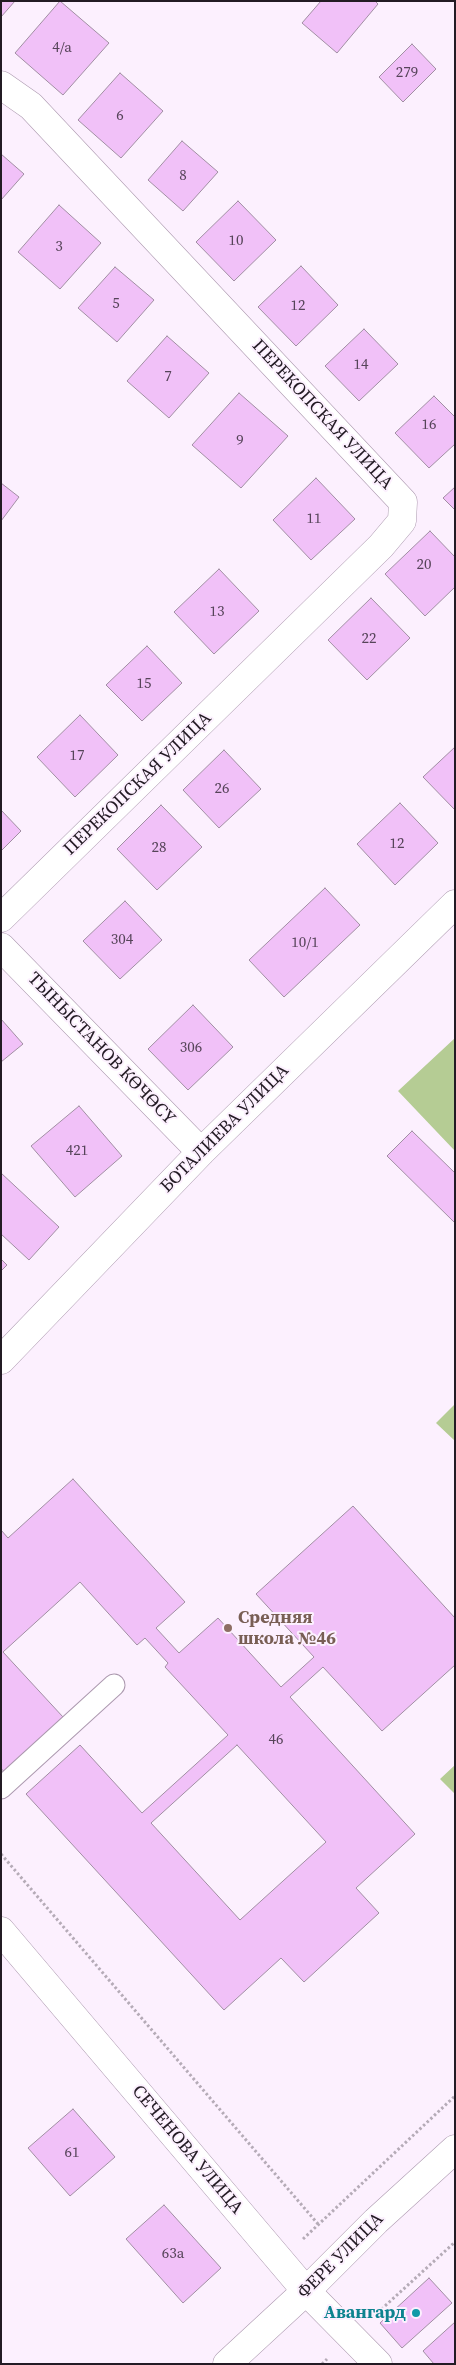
<!DOCTYPE html>
<meta charset="utf-8">
<style>
body{margin:0}
#map{position:relative;width:456px;height:2365px;overflow:hidden;background:#fcf0fe;font-family:"Source Serif 4",serif}
canvas{display:block}
.frame{position:absolute;inset:0;border:2px solid #231b24;pointer-events:none}
</style>
<div id="map">
<canvas width="456" height="2365"></canvas>
<div class="frame"></div>
</div>
<script>
const ctx = document.querySelector('canvas').getContext('2d');
ctx.lineJoin = 'round';
function fillPath(path, color) { ctx.fillStyle = color; ctx.fill(path, 'evenodd'); }
const shape = rows => new Path2D(rows.map(r => 'M' + r).join(''));
function strokePath(path, color, width, dash) { ctx.strokeStyle = color; ctx.lineWidth = width; ctx.lineCap = dash ? 'butt' : 'round'; ctx.setLineDash(dash || []); ctx.stroke(path); }
function write(font, color, halo, rows, align = 'center') {
  ctx.font = font + ' "Source Serif 4",serif'; ctx.lineWidth = 4; ctx.setLineDash([]); ctx.textBaseline = 'middle'; ctx.strokeStyle = halo; ctx.fillStyle = color; for (const [text, x, y, turn = 0] of rows) {
    ctx.save(); ctx.translate(x, y); ctx.rotate((+turn || 0) * Math.PI / 180); ctx.textAlign = isNaN(turn) ? turn : align; if (halo) ctx.strokeText(text, 0, 0); ctx.fillText(text, 0, 0); ctx.restore();
  }
}
const green = shape([
 [455,1038,455,1151,398,1091],
 [455,1404,455,1441,436,1423],
 [455,1765,455,1794,440,1779]
]);
const building = shape([
 [1,1,15,1,1,17,1,1],
 [60,1,109,43,63,95,15,53,60,1],
 [321,1,375,1,378,4,337,53,302,23,321,1],
 [412,44,436,69,403,102,379,77,412,44],
 [120,73,163,111,121,158,78,120,120,73],
 [182,141,218,172,183,211,148,180,182,141],
 [1,154,24,174,1,200,1,154],
 [238,201,276,240,234,281,196,242,238,201],
 [59,205,101,243,60,289,18,252,59,205],
 [301,266,338,305,296,346,258,307,301,266],
 [115,267,154,300,117,342,78,308,115,267],
 [364,329,398,364,359,401,325,366,364,329],
 [167,336,209,373,169,418,127,381,167,336],
 [239,393,288,436,241,488,192,445,239,393],
 [434,396,455,417,455,444,429,468,395,433,434,396],
 [316,478,355,519,311,560,273,520,316,478],
 [1,483,19,497,1,521,1,483],
 [455,487,455,510,443,498,455,487],
 [430,531,455,557,455,587,425,616,385,574,430,531],
 [219,569,259,611,214,654,174,612,219,569],
 [371,598,410,638,367,680,328,640,371,598],
 [147,646,182,683,142,721,106,685,147,646],
 [80,715,118,755,75,797,37,757,80,715],
 [455,747,455,810,423,777,455,747],
 [224,750,261,789,219,828,183,790,224,750],
 [400,803,438,843,395,885,357,844,400,803],
 [161,805,202,847,157,890,117,849,161,805],
 [1,810,21,831,1,851,1,810],
 [325,888,360,925,284,997,249,960,325,888],
 [125,901,162,940,120,979,83,941,125,901],
 [193,1005,233,1047,188,1090,148,1049,193,1005],
 [1,1019,23,1044,1,1062,1,1019],
 [79,1106,122,1156,75,1197,31,1146,79,1106],
 [412,1131,455,1173,455,1223,387,1156,412,1131],
 [1,1173,59,1227,29,1260,1,1234,1,1173],
 [1,1259,7,1265,1,1271,1,1259],
 [73,1479,185,1602,156,1628,179,1653,218,1618,281,1687,314,1657,256,1594,353,1506,455,1618,455,1665,382,1731,323,1667,290,1697,415,1834,356,1888,379,1913,304,1982,281,1958,224,2010,26,1794,80,1745,142,1813,228,1735,165,1667,168,1663,145,1638,137,1645,80,1582,3,1652,63,1717,4,1771,1,1769,1,1530,8,1538,73,1479],
 [237,1745,326,1842,240,1920,151,1823,237,1745],
 [73,2109,115,2157,70,2196,28,2148,73,2109],
 [164,2205,221,2268,183,2303,126,2239,164,2205],
 [429,2278,452,2303,402,2348,380,2323,429,2278],
 [455,2322,455,2364,434,2364,423,2351,455,2322]
]);
const path = shape([
 [1,1854,318,2224],
 [303,2239,455,2096],
 [374,2316,455,2242],
 [322,2364,327,2359]
]);
const service = shape([
 [1,1788,114,1685]
]);
const minor = shape([
 [1,85,31,106,403,502,402,521,381,546,1,918],
 [1,947,201,1152],
 [1,1360,201,1152,455,904],
 [1,1931,306,2291,378,2364]
]);
const tertiary = shape([
 [227,2364,306,2291,376,2221,455,2149]
]);
const markers = [
 [228,1628,5,"#8d6e63"],
 [416,2313,5,"#0f9aa8"]
];
const numberNames = [
 ["4/а",62,48],
 ["279",407,73],
 ["6",120,116],
 ["8",183,176],
 ["10",236,241],
 ["3",59,247],
 ["5",116,304],
 ["12",298,306],
 ["14",361,365],
 ["7",168,377],
 ["16",429,425],
 ["9",240,441],
 ["11",314,519],
 ["20",424,565],
 ["13",217,612],
 ["22",369,639],
 ["15",144,684],
 ["17",77,756],
 ["26",222,789],
 ["12",397,844],
 ["28",159,848],
 ["304",122,940],
 ["10/1",305,943],
 ["306",191,1048],
 ["421",77,1151],
 ["46",276,1740],
 ["61",72,2153],
 ["63а",173,2254]
];
const streetNames = [
 ["ПЕРЕКОПСКАЯ УЛИЦА",322,415,47],
 ["ПЕРЕКОПСКАЯ УЛИЦА",138,784,-44],
 ["ТЫНЫСТАНОВ КӨЧӨСҮ",101,1049,46],
 ["БОТАЛИЕВА УЛИЦА",225,1129,-45],
 ["СЕЧЕНОВА УЛИЦА",187,2150,50],
 ["ФЕРЕ УЛИЦА",341,2256,-45]
];
const educationNames = [
 ["Средняя",238,1618],
 ["школа №46",238,1639]
];
const cultureNames = [
 ["Авангард",406,2313]
];
fillPath(green, '#b5cc94');
fillPath(building, '#f1c1f8');
strokePath(building, '#a18ea3', 1);
strokePath(service, '#ac99af', 23);
strokePath(minor, '#ac99af', 29);
strokePath(tertiary, '#ac99af', 29);
strokePath(path, '#b5abb7', 3, [2.5, 2.5]);
strokePath(service, '#fff', 21);
strokePath(minor, '#fff', 28);
strokePath(tertiary, '#fff', 28);
for (const [x, y, r, color] of markers) { const dot = new Path2D(); dot.arc(x, y, r, 0, 2 * Math.PI); ctx.fillStyle = color; ctx.fill(dot); strokePath(dot, '#fcf0fe', 2); }
write('15px', '#564459', null, numberNames);
write('18px', '#231b24', '#fcf0fe', streetNames);
write('bold 18px', '#785e54', '#fcf0fe', educationNames, 'left');
write('bold 18px', '#0d838f', '#fcf0fe', cultureNames, 'right');
</script>
